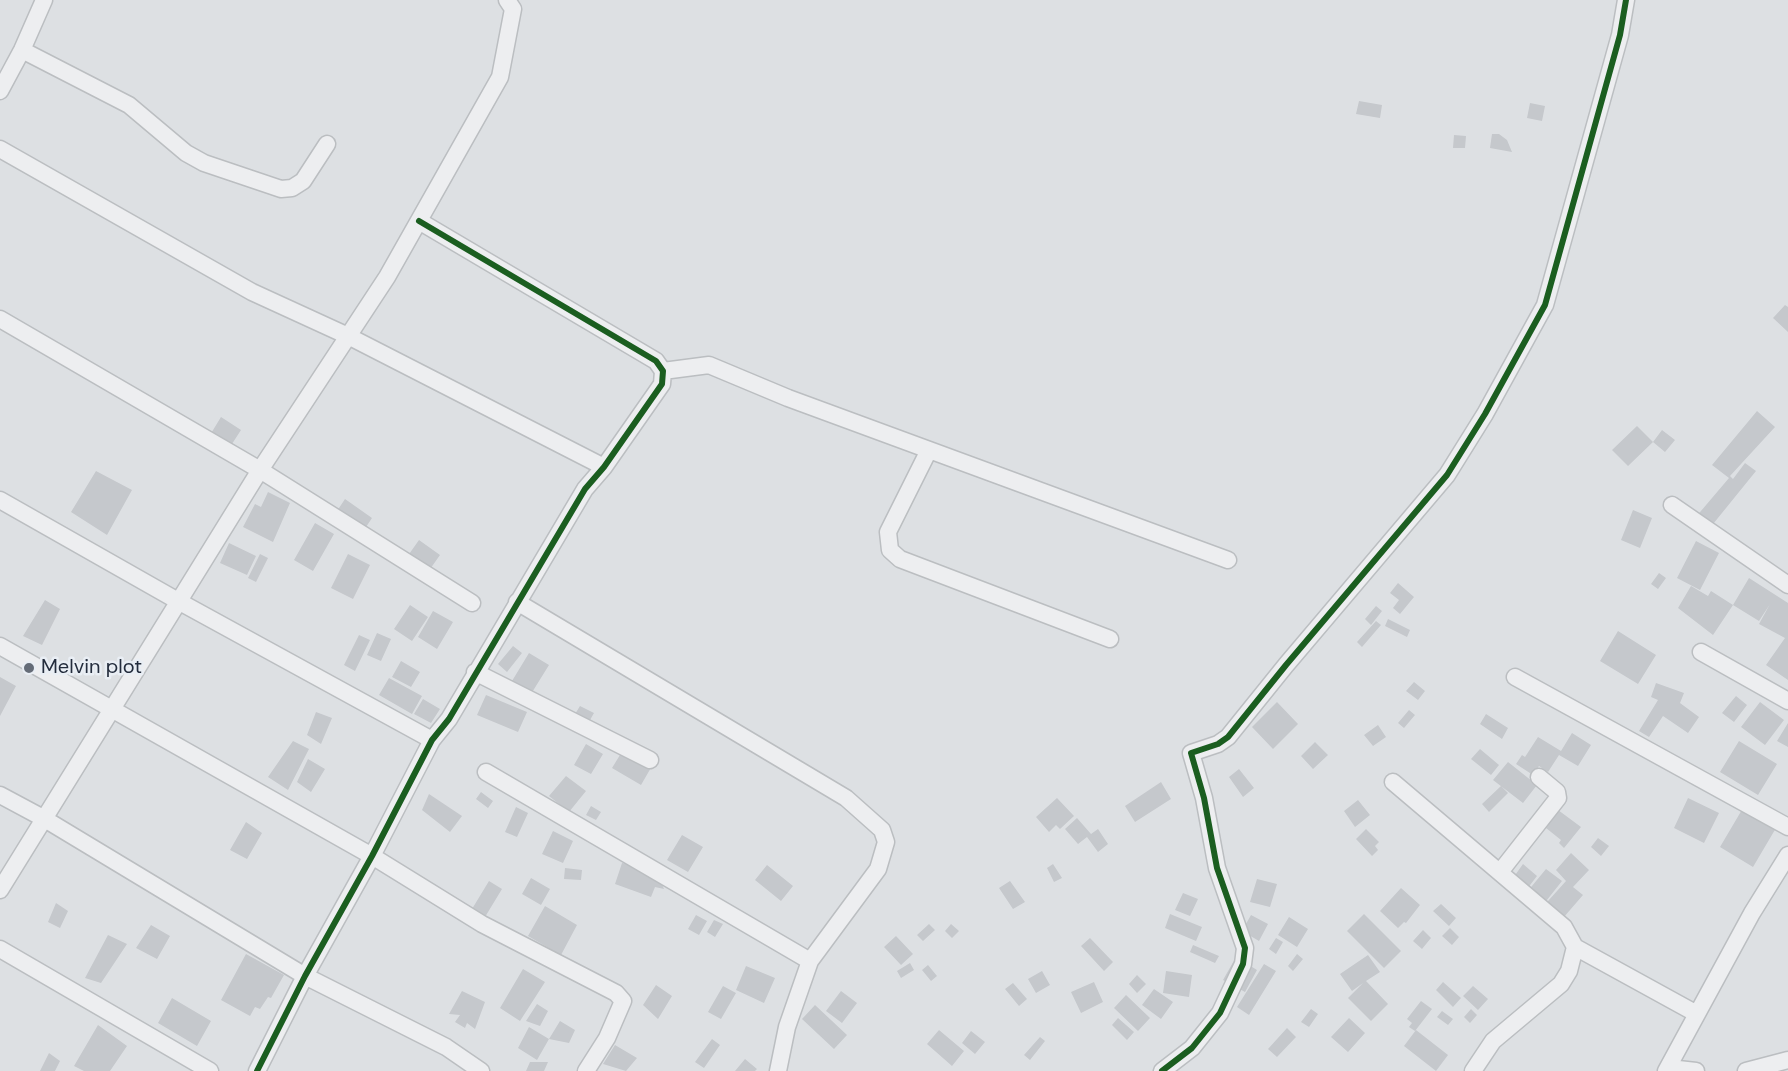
<!DOCTYPE html>
<style>
body{margin:0}
canvas{display:block;background:#dde0e3}
</style>
<canvas width="1788" height="1071"></canvas>
<script>
const ctx = document.querySelector('canvas').getContext('2d');
ctx.lineJoin = 'round';
function fillPath(path, color) { ctx.fillStyle = color; ctx.fill(path, 'evenodd'); }
const shape = rows => new Path2D(rows.map(r => 'M' + r).join(''));
function strokePath(path, color, width, dash) { ctx.strokeStyle = color; ctx.lineWidth = width; ctx.lineCap = dash ? 'butt' : 'round'; ctx.setLineDash(dash || []); ctx.stroke(path); }
function write(font, color, halo, rows, align = 'center') {
  ctx.font = font + ' "DM Sans",sans-serif'; ctx.lineWidth = 5; ctx.setLineDash([]); ctx.textBaseline = 'middle'; ctx.strokeStyle = halo; ctx.fillStyle = color; for (const [text, x, y, turn = 0] of rows) {
    ctx.save(); ctx.translate(x, y); ctx.rotate((+turn || 0) * Math.PI / 180); ctx.textAlign = isNaN(turn) ? turn : align; if (halo) ctx.strokeText(text, 0, 0); ctx.fillText(text, 0, 0); ctx.restore();
  }
}
const building = shape([
 [1359,101,1382,105,1380,118,1356,114],
 [1530,103,1545,106,1542,121,1527,118],
 [1492,134,1499,134,1507,140,1512,152,1490,148],
 [1454,135,1466,136,1465,148,1453,148],
 [1785,305,1788,307,1788,332,1773,318],
 [1757,411,1775,427,1730,476,1733,479,1745,463,1756,471,1709,529,1695,518,1729,478,1712,465],
 [221,417,241,430,230,447,210,435],
 [1637,426,1653,442,1628,466,1612,450],
 [1662,430,1675,440,1665,452,1653,442],
 [96,471,132,490,107,535,71,512],
 [268,492,290,503,273,542,243,527,255,504,261,507],
 [345,499,372,518,362,533,335,514],
 [1633,510,1652,518,1640,548,1621,540],
 [315,523,334,534,313,571,294,560],
 [419,540,440,555,428,572,407,557],
 [1696,541,1719,553,1700,590,1677,578],
 [229,543,256,556,247,575,220,563],
 [260,554,268,558,256,582,248,578],
 [348,554,370,565,353,599,331,588],
 [1659,573,1666,578,1658,589,1651,584],
 [1749,578,1788,603,1788,680,1766,665,1785,638,1759,624,1770,604,1759,621,1733,605],
 [1398,583,1414,597,1400,614,1393,608,1399,600,1390,593],
 [1691,586,1708,596,1711,591,1733,605,1713,635,1678,608],
 [45,600,60,609,42,645,23,636],
 [410,605,428,617,412,641,394,629],
 [1376,606,1382,611,1371,625,1365,619],
 [433,611,453,622,437,649,418,637],
 [1388,619,1410,630,1407,637,1385,626],
 [1376,621,1381,625,1362,647,1357,642],
 [1618,631,1656,655,1638,684,1600,661],
 [377,633,391,639,381,661,367,655],
 [359,635,370,640,355,671,344,665],
 [513,646,522,653,507,672,498,664],
 [529,653,549,665,531,694,512,681],
 [401,661,420,672,411,687,392,677],
 [0,677,16,686,0,716],
 [389,678,422,696,412,714,379,695],
 [1414,682,1425,691,1418,700,1406,691],
 [1656,683,1684,693,1680,703,1699,717,1688,733,1663,716,1649,737,1639,731,1658,700,1651,697],
 [486,695,527,712,518,732,477,715],
 [1736,696,1747,705,1734,722,1722,713],
 [423,699,440,709,431,723,414,714],
 [1277,702,1298,724,1273,749,1252,727],
 [1760,702,1784,720,1765,745,1741,727],
 [580,706,594,713,586,727,572,719],
 [1409,710,1415,715,1404,728,1398,723],
 [316,712,332,718,321,744,307,735],
 [1486,714,1508,728,1502,739,1480,724],
 [1788,723,1788,747,1777,741],
 [1378,725,1386,737,1373,746,1364,735],
 [1572,733,1591,745,1578,766,1559,755,1548,772,1539,766,1533,775,1516,764,1522,755,1525,757,1538,737,1561,751],
 [293,741,309,749,288,790,268,777],
 [1739,741,1777,764,1758,795,1720,772],
 [1315,742,1328,755,1313,769,1301,756],
 [586,744,603,754,591,774,574,765],
 [1480,749,1499,765,1491,775,1471,759],
 [623,750,652,766,641,785,612,768],
 [308,759,325,769,311,792,297,782],
 [1508,762,1537,785,1523,803,1493,780],
 [1239,769,1254,788,1243,797,1229,777],
 [566,776,586,791,569,812,549,796],
 [1161,782,1171,799,1135,822,1125,806],
 [1501,786,1508,793,1489,812,1482,804],
 [481,792,493,801,488,808,476,799],
 [429,794,462,816,450,832,422,810],
 [1057,798,1074,816,1060,829,1056,825,1049,832,1036,817],
 [1688,798,1719,813,1704,843,1674,828],
 [1358,800,1370,815,1355,827,1344,811],
 [591,806,601,812,596,820,586,815],
 [516,807,528,813,517,837,505,832],
 [1554,807,1581,827,1564,848,1559,843,1561,840,1541,824],
 [1743,808,1776,828,1753,867,1720,847],
 [1077,818,1091,834,1098,829,1108,844,1098,852,1087,837,1078,844,1065,829],
 [246,822,262,833,247,859,230,850],
 [1366,829,1379,842,1375,846,1378,850,1372,856,1356,839],
 [553,831,573,841,563,863,542,854],
 [682,835,703,847,688,872,667,860],
 [1598,838,1609,846,1601,856,1591,847],
 [1571,853,1589,870,1573,887,1583,895,1557,925,1539,911,1566,881,1556,870],
 [622,863,645,866,658,875,664,889,655,887,651,897,615,884],
 [1053,864,1062,878,1054,882,1047,868],
 [1523,864,1537,876,1527,889,1513,878],
 [767,865,793,886,781,901,755,880],
 [565,868,582,870,581,880,564,879],
 [1546,869,1562,881,1543,905,1527,892],
 [531,878,550,889,541,905,522,894],
 [1257,879,1277,884,1270,907,1250,902],
 [489,881,502,889,485,917,472,909],
 [1010,881,1025,902,1013,909,999,888],
 [1401,888,1420,905,1406,923,1404,922,1398,928,1380,911],
 [1183,893,1198,899,1190,916,1175,910],
 [56,903,68,911,60,928,48,922],
 [1441,904,1456,918,1449,926,1433,911],
 [545,906,577,925,561,955,528,936],
 [1170,914,1202,927,1196,941,1165,928],
 [1364,914,1401,951,1384,968,1347,931],
 [696,915,707,921,699,935,688,929],
 [1251,915,1268,924,1259,941,1242,931],
 [1289,917,1308,929,1297,947,1278,935],
 [714,920,723,924,715,937,707,932],
 [929,924,935,930,923,941,917,935],
 [951,924,959,931,952,938,945,931],
 [151,925,170,936,157,959,136,948],
 [1450,928,1459,937,1452,945,1442,936],
 [1423,930,1431,938,1422,949,1413,941],
 [108,935,127,944,101,983,85,978],
 [896,936,913,954,901,965,884,947],
 [1090,938,1113,962,1104,971,1081,946],
 [1276,938,1283,942,1276,954,1269,949],
 [1193,945,1219,956,1215,963,1190,952],
 [246,954,284,975,271,998,268,997,260,1009,255,1007,250,1016,221,1000],
 [1297,954,1303,959,1293,971,1288,966],
 [1368,955,1380,972,1366,981,1388,1004,1371,1021,1348,998,1363,983,1352,991,1340,974],
 [1236,957,1257,970,1245,992,1223,980],
 [910,963,914,970,901,978,897,971],
 [1264,964,1276,971,1249,1015,1237,1007],
 [928,965,937,976,931,981,922,970],
 [746,966,775,978,764,1003,736,990],
 [523,969,545,982,520,1021,500,1008],
 [1042,971,1050,985,1036,993,1028,979],
 [1166,971,1192,975,1189,997,1163,993],
 [1137,975,1146,984,1137,993,1129,984],
 [1094,982,1103,1002,1081,1013,1071,992],
 [1443,982,1461,998,1453,1007,1436,990],
 [1013,983,1027,999,1019,1006,1005,989],
 [656,985,672,996,658,1019,643,1005],
 [723,986,736,993,721,1019,708,1012],
 [1473,986,1488,999,1478,1010,1463,996],
 [1154,989,1173,1002,1161,1019,1142,1005],
 [462,991,485,1002,475,1029,467,1023,465,1028,455,1022,460,1015,449,1014],
 [841,991,857,1003,842,1023,826,1011],
 [1126,995,1150,1018,1138,1031,1114,1008],
 [172,998,211,1021,197,1046,158,1023],
 [1421,1001,1432,1009,1415,1031,1409,1027,1412,1023,1407,1019],
 [537,1004,548,1011,540,1026,526,1021],
 [815,1005,847,1035,834,1049,802,1019],
 [1311,1009,1318,1014,1309,1027,1301,1022],
 [1471,1009,1477,1015,1470,1023,1464,1017],
 [1442,1011,1453,1019,1448,1025,1437,1017],
 [1118,1018,1134,1032,1127,1040,1112,1025],
 [1349,1018,1365,1033,1348,1052,1331,1037],
 [560,1021,575,1030,569,1043,549,1039],
 [98,1025,127,1046,110,1071,84,1071,74,1066],
 [529,1027,549,1039,537,1060,518,1048],
 [1287,1028,1296,1037,1277,1057,1268,1049],
 [939,1030,964,1051,952,1066,927,1044],
 [1416,1030,1448,1055,1436,1071,1404,1046],
 [971,1031,985,1042,975,1054,962,1043],
 [1040,1037,1045,1041,1030,1060,1024,1055],
 [712,1039,720,1045,704,1068,695,1062],
 [615,1045,637,1058,626,1071,603,1064],
 [49,1053,60,1061,55,1071,40,1071],
 [745,1059,757,1069,755,1071,735,1071],
 [530,1062,548,1062,544,1071,526,1071]
]);
const minor = shape([
 [22,50,129,105,186,153,204,163,281,189,292,188,303,181,327,144],
 [0,91,22,50,44,0],
 [0,149,252,292,348,336,604,467],
 [0,319,260,470,472,603],
 [663,371,709,365,788,398,1228,560],
 [929,450,888,532,890,550,900,559,1110,639],
 [0,500,178,601,432,740],
 [1672,505,1788,585],
 [517,602,846,798,882,830,886,842,878,869,810,961,787,1027,778,1071],
 [0,646,372,856,482,924,616,993,623,1001,607,1038,586,1071],
 [1701,652,1788,701],
 [475,672,650,760],
 [1515,677,1788,827],
 [486,772,810,961],
 [1393,782,1564,927,1575,947,1697,1014],
 [0,795,43,818,305,976,446,1047,481,1071],
 [1500,872,1558,798,1557,792,1539,777],
 [0,890,260,470,387,277,500,77,513,9,507,0],
 [0,949,210,1071],
 [1669,1068,1696,1071],
 [257,1071,305,976,372,856,432,740,449,719,585,489,604,467,662,384,663,371,656,361,419,221],
 [1162,1071,1192,1048,1220,1013,1243,964,1245,948,1217,868,1204,798,1191,753,1218,744,1228,737,1286,665,1447,475,1485,414,1545,305,1620,35,1626,0],
 [1473,1071,1493,1041,1561,984,1569,971,1575,947],
 [1666,1071,1752,913,1788,855],
 [1746,1071,1788,1060]
]);
const cycleway = shape([
 [257,1071,305,976,372,856,432,740,449,719,585,489,604,467,662,384,663,371,656,361,419,221],
 [1162,1071,1192,1048,1220,1013,1243,964,1245,948,1217,868,1204,798,1191,753,1218,744,1228,737,1286,665,1447,475,1485,414,1545,305,1620,35,1626,0]
]);
const markers = [
 [29,668,6,"#656c77"]
];
const poiNames = [
 ["Melvin plot",41,668]
];
fillPath(building, '#c5c8cc');
strokePath(minor, '#bbbec1', 19);
strokePath(minor, '#edeef0', 16);
strokePath(cycleway, '#1b5e20', 6);
for (const [x, y, r, color] of markers) { const dot = new Path2D(); dot.arc(x, y, r, 0, 2 * Math.PI); ctx.fillStyle = color; ctx.fill(dot); strokePath(dot, '#e9eef4', 2); }
write('20px', '#242d3d', '#e9eef4', poiNames, 'left');
</script>
